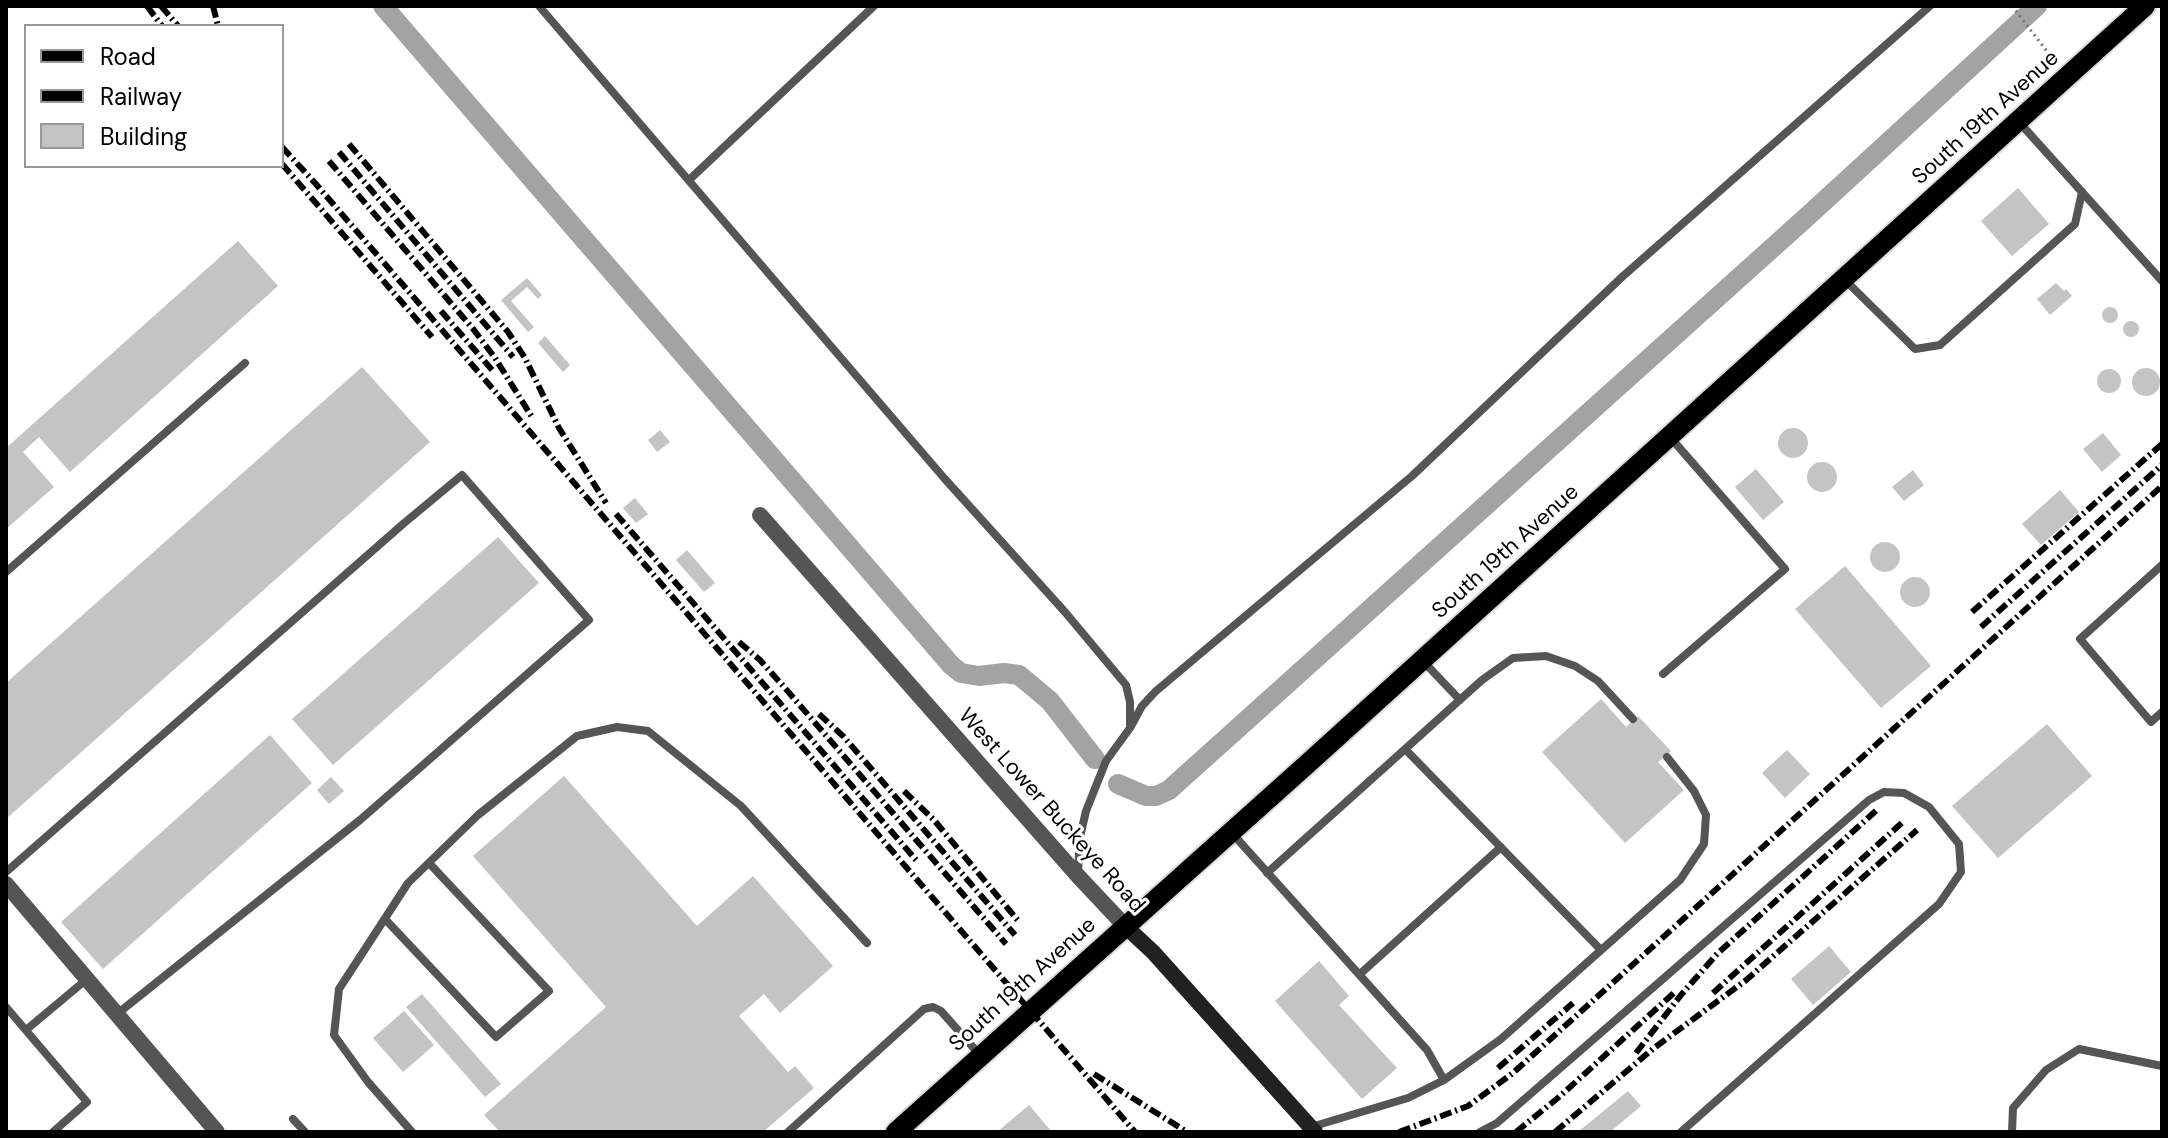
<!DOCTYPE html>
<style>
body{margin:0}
#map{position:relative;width:2168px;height:1138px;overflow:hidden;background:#fff;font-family:"DM Sans",sans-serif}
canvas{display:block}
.frame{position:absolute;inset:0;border:8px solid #000;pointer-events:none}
.legend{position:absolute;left:24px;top:24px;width:260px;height:144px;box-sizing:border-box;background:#fff;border:2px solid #999;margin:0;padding:10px 14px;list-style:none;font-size:24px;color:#000}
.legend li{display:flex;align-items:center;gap:16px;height:40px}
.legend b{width:40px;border:2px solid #999}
</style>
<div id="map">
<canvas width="2168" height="1138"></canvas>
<div class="frame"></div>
<ul class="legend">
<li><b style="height:10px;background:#000"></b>Road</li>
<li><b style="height:10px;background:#000"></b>Railway</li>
<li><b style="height:22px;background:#c4c4c4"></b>Building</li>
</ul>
</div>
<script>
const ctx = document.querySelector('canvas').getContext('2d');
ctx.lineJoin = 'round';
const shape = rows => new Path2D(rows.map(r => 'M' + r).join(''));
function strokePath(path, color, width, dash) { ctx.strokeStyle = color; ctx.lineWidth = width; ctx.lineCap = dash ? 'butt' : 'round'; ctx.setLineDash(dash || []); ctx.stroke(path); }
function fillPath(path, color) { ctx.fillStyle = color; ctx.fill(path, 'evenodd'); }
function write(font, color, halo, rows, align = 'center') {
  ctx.font = font + ' "DM Sans",sans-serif'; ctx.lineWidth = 6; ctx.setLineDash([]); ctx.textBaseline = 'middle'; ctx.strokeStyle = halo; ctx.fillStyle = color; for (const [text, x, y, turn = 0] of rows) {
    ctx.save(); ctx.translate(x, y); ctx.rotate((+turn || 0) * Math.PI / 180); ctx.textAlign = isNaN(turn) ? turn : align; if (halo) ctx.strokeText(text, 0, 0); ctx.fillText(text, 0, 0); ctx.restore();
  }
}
const canal = shape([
 [383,6,951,665,961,673,979,676,1004,673,1019,675,1050,701,1095,759],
 [1118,784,1146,796,1156,796,1169,790,1810,214,2037,6]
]);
const building = shape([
 [2018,188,2049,224,2012,256,1981,221],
 [238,241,278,286,70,472,39,437,23,452,54,487,6,529,6,448],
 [527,278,542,295,538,299,527,287,511,301,534,327,528,332,501,300],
 [2056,283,2064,291,2066,289,2072,296,2050,315,2037,299],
 '2102 315a8 8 0 1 1 16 0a8 8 0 1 1-16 0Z',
 '2123 329a8 8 0 1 1 16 0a8 8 0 1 1-16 0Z',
 [545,336,570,365,563,372,538,343],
 [362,367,430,442,6,819,6,683],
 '2132 382a14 14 0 1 1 28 0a14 14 0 1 1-28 0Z',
 '2097 381a12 12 0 1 1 24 0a12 12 0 1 1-24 0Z',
 '1778 443a15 15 0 1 1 30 0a15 15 0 1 1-30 0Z',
 [660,430,670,442,657,452,648,440],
 [2103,433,2121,455,2102,472,2083,449],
 '1807 477a15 15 0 1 1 30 0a15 15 0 1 1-30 0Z',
 [1756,469,1784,502,1763,520,1735,487],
 [1913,470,1924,485,1904,501,1892,487],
 [2060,490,2079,512,2041,545,2022,524],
 [635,498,648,514,636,523,623,508],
 [498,537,539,583,333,765,292,719],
 '1870 557a15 15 0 1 1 30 0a15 15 0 1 1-30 0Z',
 [687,550,715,583,704,592,676,560],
 [1845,566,1931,666,1881,708,1795,609],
 '1900 592a15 15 0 1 1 30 0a15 15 0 1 1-30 0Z',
 [1601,699,1626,727,1638,716,1671,751,1658,762,1684,790,1625,843,1542,752],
 [2047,724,2092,776,1998,858,1952,806],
 [270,735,312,783,103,969,61,922],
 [1787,750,1810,774,1785,798,1762,773],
 [564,776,697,926,753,876,833,966,780,1013,764,994,739,1016,788,1072,795,1066,814,1088,763,1132,500,1132,484,1115,606,1007,473,856],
 [331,777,344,791,329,804,317,790],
 [1829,946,1851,972,1813,1005,1791,979],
 [1319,961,1349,996,1339,1005,1397,1068,1362,1099,1275,1001],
 [422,994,501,1084,485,1097,406,1007],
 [404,1011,434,1045,403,1072,373,1038],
 [1628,1091,1641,1106,1610,1132,1578,1132],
 [1029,1105,1052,1132,997,1132]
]);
const path = shape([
 [2012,6,2049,54]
]);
const service = shape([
 [539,6,944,478,1065,612,1126,685,1130,702,1130,726],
 [2019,122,2162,281],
 [689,180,874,6],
 [1844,279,1915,349,1940,345,2075,224,2082,192],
 [2162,565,2080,639,2151,722,2162,712],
 [6,572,245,363],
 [1422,660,1460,700],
 [1663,674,1785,569,1670,437],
 [1405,749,1601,950],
 [1231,832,1427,1050,1444,1080],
 [6,872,403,524,462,475,589,620,360,820,117,1014],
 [1078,872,1080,837,1086,811,1106,761,1130,728,1142,706,1156,691,1412,476,1622,277,1930,6],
 [1267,873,1482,680,1513,658,1546,656,1575,666,1598,681,1633,719],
 [385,919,496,1037,549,991,429,863],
 [1360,974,1501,847],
 [6,1007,87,1102,53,1132],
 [26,1030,87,979],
 [293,1119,305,1132],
 [1311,1127,1408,1098,1444,1080,1501,1039,1680,880,1704,844,1706,815,1694,791,1667,757],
 [412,1132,368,1082,334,1035,339,989,408,883,478,815,577,736,617,727,648,731,741,806,867,943],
 [788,1132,924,1009,933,1007,941,1011,979,1054],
 [1480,1132,1497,1123,1869,800,1884,792,1904,793,1929,807,1959,844,1961,872,1939,904,1681,1132],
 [2012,1132,2013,1108,2046,1070,2079,1049,2162,1066]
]);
const minor = shape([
 [760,515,1078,876,1125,926],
 [6,884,217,1132]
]);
const secondary = shape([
 [1125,926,1153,952,1315,1132]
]);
const primary = shape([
 [896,1132,1305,766,2145,6]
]);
const rail = shape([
 [147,6,162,26],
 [161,6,178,26],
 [213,6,218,26],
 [349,144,508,332,525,358,559,428,606,503],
 [282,147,315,183,1135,1132],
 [339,152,513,357],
 [329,161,474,330,495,358,532,417],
 [282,164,432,337],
 [441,311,493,371],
 [616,514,917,861],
 [1972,612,2162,444],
 [1981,627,2162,465],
 [739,642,760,660,785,688,1006,944],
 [819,714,843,736,1015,935],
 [904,791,934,820,1020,923],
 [1713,993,1904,821],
 [1636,1053,1681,995,1717,954,1879,808],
 [1498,1068,1573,1003],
 [1094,1074,1187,1132],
 [1399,1132,1468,1106,1513,1073,2162,486],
 [1516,1132,1559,1097,1675,992],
 [1555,1132,1654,1048,1745,981,1917,830]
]);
const streetNames = [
 ["South 19th Avenue",1986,118,-42],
 ["South 19th Avenue",1506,552,-42],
 ["West Lower Buckeye Road",1051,811,48],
 ["South 19th Avenue",1023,985,-42]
];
strokePath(canal, '#a3a3a3', 20);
fillPath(building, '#c4c4c4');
strokePath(primary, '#dbdbdb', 24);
strokePath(path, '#777', 3, [2, 4]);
strokePath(service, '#555', 8);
strokePath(minor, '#555', 16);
strokePath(secondary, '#222', 16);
strokePath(primary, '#000', 20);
strokePath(rail, '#000', 6, [12, 4, 2, 4]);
write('22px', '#000', '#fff', streetNames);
</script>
